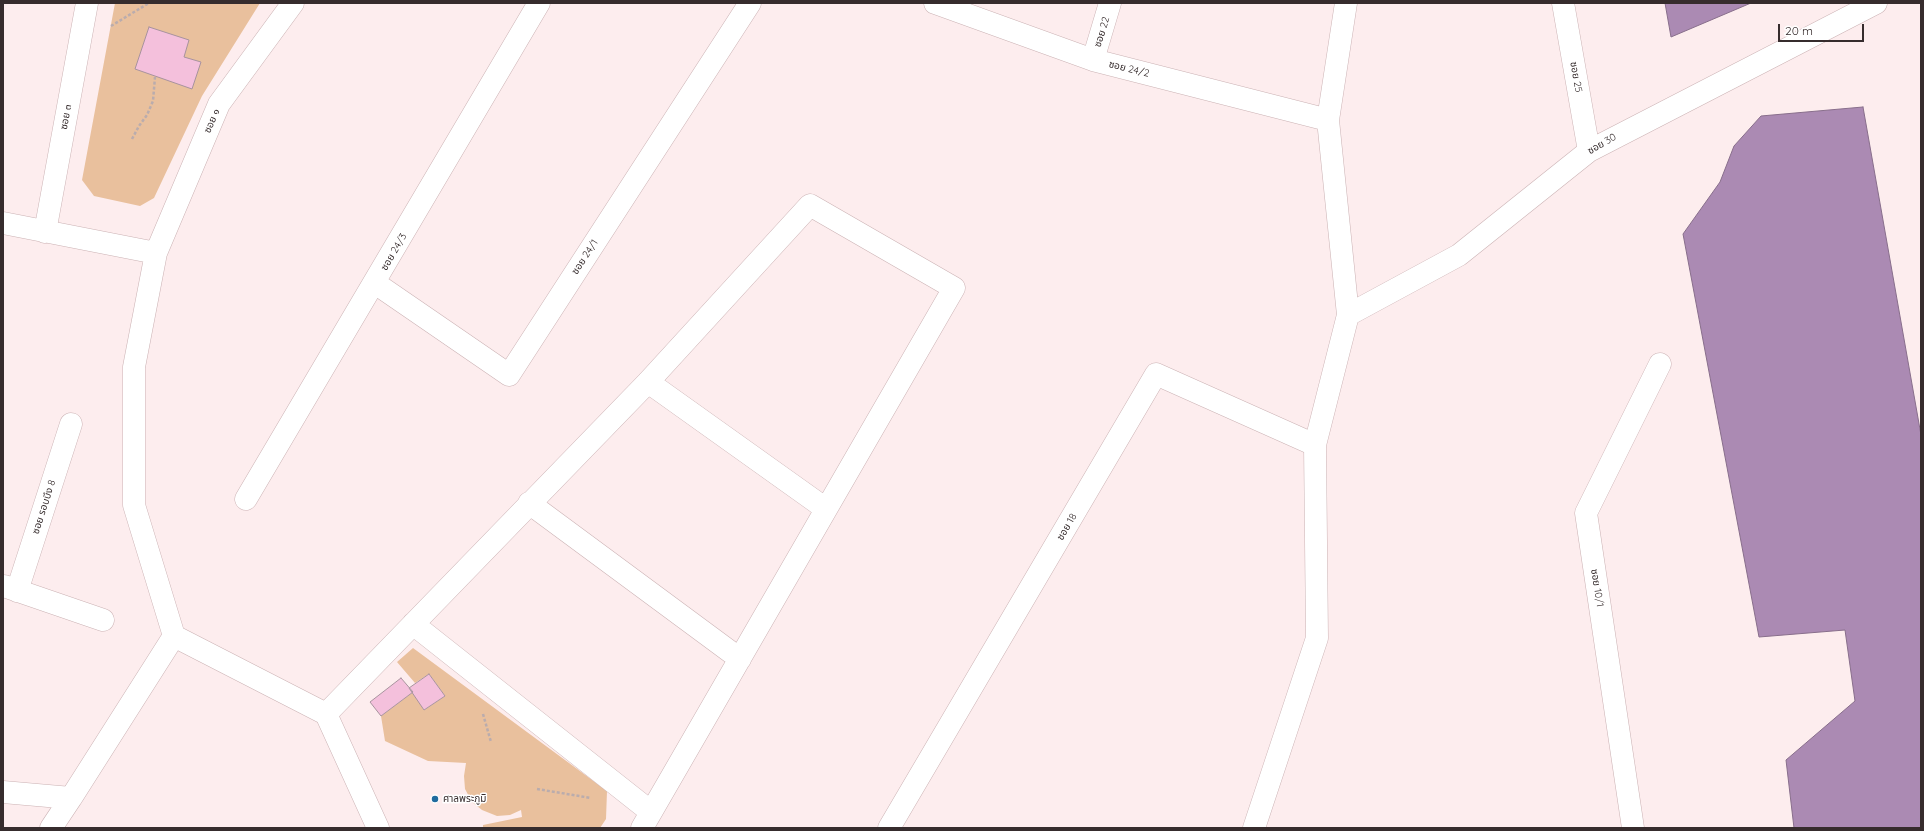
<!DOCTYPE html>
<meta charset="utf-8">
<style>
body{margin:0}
#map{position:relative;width:1924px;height:831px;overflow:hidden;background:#fdedee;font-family:Quicksand,sans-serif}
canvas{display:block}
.frame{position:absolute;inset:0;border:4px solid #362c2d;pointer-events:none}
.scale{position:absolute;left:1778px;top:24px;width:86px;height:18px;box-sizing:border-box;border:2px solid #362c2d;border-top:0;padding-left:5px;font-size:12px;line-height:14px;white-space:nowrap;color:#362c2d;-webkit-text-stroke:3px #fff;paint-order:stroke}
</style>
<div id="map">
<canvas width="1924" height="831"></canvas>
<div class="frame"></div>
<div class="scale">20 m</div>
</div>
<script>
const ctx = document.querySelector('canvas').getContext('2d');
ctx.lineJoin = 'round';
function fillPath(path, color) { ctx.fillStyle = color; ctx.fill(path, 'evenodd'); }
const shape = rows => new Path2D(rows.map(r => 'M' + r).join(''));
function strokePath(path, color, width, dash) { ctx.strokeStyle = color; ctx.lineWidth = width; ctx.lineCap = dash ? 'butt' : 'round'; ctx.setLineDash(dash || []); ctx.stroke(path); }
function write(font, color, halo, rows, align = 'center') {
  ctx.font = font + ' Quicksand,"Noto Sans Thai",sans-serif'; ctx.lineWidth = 3; ctx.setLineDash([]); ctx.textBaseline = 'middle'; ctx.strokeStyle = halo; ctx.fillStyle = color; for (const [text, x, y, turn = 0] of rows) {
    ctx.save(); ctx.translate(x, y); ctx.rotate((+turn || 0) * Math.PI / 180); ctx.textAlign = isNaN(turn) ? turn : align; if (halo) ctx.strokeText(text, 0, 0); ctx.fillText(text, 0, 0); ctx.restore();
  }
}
const green = shape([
 [115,3,260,3,202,96,154,198,140,206,94,196,82,180],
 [413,648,607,791,606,819,600,828,483,828,483,825,522,817,521,810,510,815,497,816,482,810,472,802,465,789,464,776,466,763,428,761,385,741,381,716,413,692,424,710,445,696,429,674,415,683,397,662]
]);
const water = shape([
 [1665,3,1751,3,1671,37,1665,3],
 [1863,107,1921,435,1921,828,1794,828,1786,760,1855,701,1845,630,1759,637,1683,234,1720,182,1734,146,1761,116,1863,107]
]);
const building = shape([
 [149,27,189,40,184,57,201,62,192,89,135,69,149,27],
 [429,674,445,696,424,710,409,688,429,674],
 [401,678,413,692,381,716,370,702,401,678]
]);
const path = shape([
 [111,26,149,3],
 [132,139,139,126,147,115,153,101,155,77],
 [483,714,491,742],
 [537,789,591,798]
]);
const minor = shape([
 [935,3,1093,60,1328,120],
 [1563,3,1589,151],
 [1093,60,1110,3],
 [3,223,156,253],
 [45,232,87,3],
 [375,283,509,375,750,3],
 [1348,315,1459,255,1589,151,1876,3],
 [648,382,826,509],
 [246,499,539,3],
 [529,503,740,659],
 [4,586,103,620],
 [17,591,71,424],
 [413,624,651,812],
 [174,636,326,714,378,828],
 [326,714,648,382,810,205,954,288,642,828],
 [3,792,71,798,174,636,134,505,134,367,156,253,219,104,293,3],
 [51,828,71,798],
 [889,828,1156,374,1315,445],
 [1254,828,1317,638,1315,445,1348,315,1328,120,1346,3],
 [1633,828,1586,513,1660,364]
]);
const markers = [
 [435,799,4,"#1f6b9e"]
];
const streetNames = [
 ["ซอย 22",1102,32,-73],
 ["ซอย 24/2",1129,69,14],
 ["ซอย 25",1576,77,80],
 ["ซอย ๓",66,117,-80],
 ["ซอย ๑",212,121,-67],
 ["ซอย 30",1602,144,-30],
 ["ซอย 24/3",394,252,-60],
 ["ซอย 24/1",585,257,-57],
 ["ซอย รอบบึง 8",44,507,-72],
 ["ซอย 18",1067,527,-60],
 ["ซอย 10/1",1597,588,81]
];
const poiNames = [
 ["ศาลพระภูมิ",443,799]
];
fillPath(green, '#e9c09d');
fillPath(water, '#ab8ab3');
strokePath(water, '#886e8b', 1);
fillPath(building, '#f4c0dc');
strokePath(building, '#a8939e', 1);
strokePath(minor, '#cbb2b4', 23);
strokePath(path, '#baacad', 2.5, [3, 2]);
strokePath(minor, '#fff', 22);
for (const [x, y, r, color] of markers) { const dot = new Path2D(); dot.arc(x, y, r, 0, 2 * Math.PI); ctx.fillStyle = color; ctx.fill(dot); strokePath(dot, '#fff', 1.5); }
write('10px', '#362c2d', '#fff', streetNames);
write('10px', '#362c2d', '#fff', poiNames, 'left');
</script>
